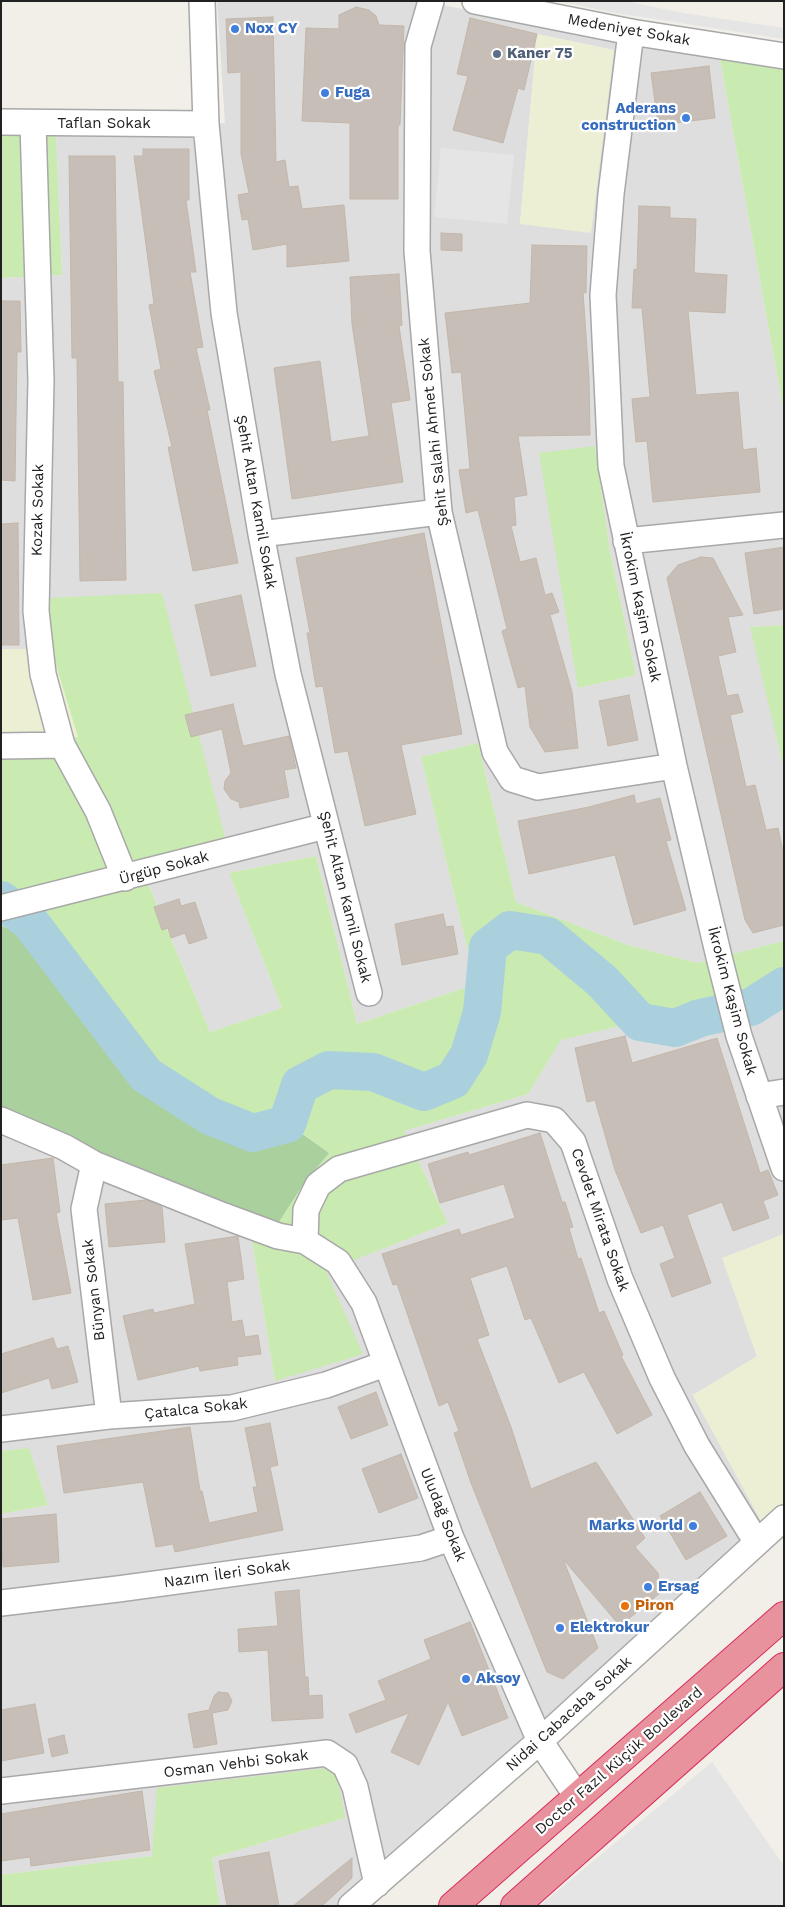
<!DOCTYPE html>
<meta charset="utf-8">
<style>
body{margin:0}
#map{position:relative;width:785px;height:1907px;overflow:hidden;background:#f1efe8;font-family:"Work Sans",sans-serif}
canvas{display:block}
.frame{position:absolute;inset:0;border:2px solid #212121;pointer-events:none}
</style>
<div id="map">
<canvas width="785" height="1907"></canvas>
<div class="frame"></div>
</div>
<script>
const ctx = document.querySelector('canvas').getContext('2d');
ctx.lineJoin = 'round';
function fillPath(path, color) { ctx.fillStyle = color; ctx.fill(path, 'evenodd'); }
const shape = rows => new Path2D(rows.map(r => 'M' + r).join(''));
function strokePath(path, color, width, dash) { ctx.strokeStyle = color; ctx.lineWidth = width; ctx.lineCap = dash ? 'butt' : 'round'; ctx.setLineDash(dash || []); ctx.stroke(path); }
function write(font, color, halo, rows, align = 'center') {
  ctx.font = font + ' "Work Sans",sans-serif'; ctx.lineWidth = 4.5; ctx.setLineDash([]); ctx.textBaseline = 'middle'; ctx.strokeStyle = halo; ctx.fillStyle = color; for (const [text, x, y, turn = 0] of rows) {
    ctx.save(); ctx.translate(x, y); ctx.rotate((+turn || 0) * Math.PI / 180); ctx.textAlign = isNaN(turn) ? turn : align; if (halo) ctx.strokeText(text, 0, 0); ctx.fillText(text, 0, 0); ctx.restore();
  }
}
const residential = shape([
 [217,1,421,1,720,59,784,413,784,625,751,627,784,769,784,941,697,963,628,945,516,902,478,743,421,757,476,984,357,1024,316,856,229,873,282,1008,210,1032,51,649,1,649,1,278,62,275,56,134,225,123],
 [537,34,613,50,520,224],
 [595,446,610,551,636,675,578,688],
 [784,996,784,1234,723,1259,757,1357,693,1395,774,1545,362,1906,220,1906,212,1858,345,1818,152,1856,1,1875,1,1514,48,1505,29,1448,1,1451,1,1112,248,1217,275,1381,325,1271,448,1223,404,1131,528,1094,560,1040,628,1024,665,1045,749,1020]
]);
const farmland = shape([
 [537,34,614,50,591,233,520,224],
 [1,649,51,649,78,737,1,746],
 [784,1234,784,1537,774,1545,693,1395,757,1356,722,1258]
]);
const grass = shape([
 [720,59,784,70,784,413],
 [1,131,56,134,62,275,1,278],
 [595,446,610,551,636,675,578,688,539,453],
 [162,593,225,837,139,862,210,1032,282,1008,229,873,316,856,357,1024,476,984,421,757,478,743,516,902,628,945,697,963,784,941,784,996,749,1020,665,1045,628,1024,561,1040,528,1094,404,1131,448,1223,326,1271,363,1354,275,1381,248,1217,302,1186,329,1153,298,1130,282,1136,250,1142,203,1127,144,1087,22,932,1,926,1,746,78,737,51,649,47,598],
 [784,625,784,769,750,627],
 [29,1448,48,1505,1,1514,1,1451],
 [335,1767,345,1818,212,1858,220,1906,1,1906,1,1875,152,1856,157,1788]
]);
const forest = shape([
 [1,926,22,932,144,1087,203,1127,250,1142,282,1136,297,1130,329,1153,302,1186,275,1228,1,1112]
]);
const parking = shape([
 [558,1,625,1,683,13,784,28,784,39,615,13],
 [441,148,514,155,507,224,434,217],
 [712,1762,784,1866,784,1906,544,1906,543,1903]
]);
const river = shape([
 [1,900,30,922,146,1075,210,1116,253,1133,287,1124,300,1085,329,1070,373,1072,424,1092,453,1080,469,1055,482,1012,488,947,510,930,548,936,602,981,640,1022,675,1028,700,1018,751,1007,784,986]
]);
const building = shape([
 [356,7,369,10,376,16,379,25,404,26,400,125,398,125,398,199,350,199,350,123,302,121,306,28,339,29,339,15,356,7],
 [273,17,276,162,285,160,289,187,298,186,302,209,344,205,349,261,287,267,287,244,253,250,248,219,242,220,238,195,249,193,241,154,241,72,228,73,226,19,273,17],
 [470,18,537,34,524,90,518,88,503,143,453,130,468,76,457,74,470,18],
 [709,66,715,118,658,125,651,73,709,66],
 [143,149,189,149,189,200,186,200,196,272,190,272,203,347,196,348,210,410,207,410,238,563,193,571,168,447,172,447,154,371,161,369,149,305,154,304,134,156,143,156,143,149],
 [69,156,115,156,118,382,123,382,126,580,80,581,77,358,72,358,69,156],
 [639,206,670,207,670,218,696,219,694,273,727,275,725,313,688,311,696,395,738,392,743,450,756,448,760,492,653,502,647,441,636,442,632,399,650,397,642,308,632,308,634,269,637,270,639,206],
 [441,233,462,234,462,251,441,250,441,233],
 [532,245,587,246,586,293,583,292,589,378,590,435,518,436,527,495,514,497,516,525,511,526,520,562,536,558,545,595,552,593,559,612,550,615,572,692,578,748,545,752,530,727,525,686,518,688,502,631,507,629,478,510,466,513,459,470,470,469,461,372,452,373,445,313,530,303,532,245],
 [399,274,402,325,399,326,410,400,391,403,403,482,292,499,274,368,320,361,331,442,369,436,352,324,350,277,399,274],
 [1,301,20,301,21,352,17,352,15,481,1,480,1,301],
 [18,523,19,645,1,645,1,524,18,523],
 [424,533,462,734,401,745,416,814,365,826,348,751,335,753,323,686,316,687,307,633,310,633,296,558,424,533],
 [784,547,784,609,754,614,745,553,784,547],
 [701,557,713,558,743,615,728,617,736,652,718,656,727,696,738,694,743,712,730,715,746,787,755,785,766,830,778,828,784,856,784,925,753,933,745,920,667,578,678,565,701,557],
 [241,595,256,666,211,676,195,605,241,595],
 [629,695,638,740,608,746,599,701,629,695],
 [233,704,243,746,289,736,296,768,284,770,289,797,240,808,239,802,231,799,224,789,225,781,231,773,222,729,191,737,185,715,233,704],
 [634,795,636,804,660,798,671,840,666,841,686,910,634,925,615,855,529,874,518,821,589,807,634,795],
 [179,899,181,906,195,902,207,938,189,944,185,933,171,938,168,928,162,930,154,907,179,899],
 [443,914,446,927,453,926,458,954,402,965,395,924,443,914],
 [625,1036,632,1063,717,1038,760,1173,768,1170,778,1195,763,1201,769,1218,733,1231,722,1202,687,1215,711,1283,672,1297,660,1264,675,1258,663,1225,641,1233,615,1170,595,1100,587,1102,575,1048,625,1036],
 [540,1133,562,1202,565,1202,573,1227,569,1228,578,1259,581,1258,599,1313,604,1311,623,1355,621,1356,652,1415,617,1434,584,1372,559,1383,531,1318,525,1320,507,1266,470,1278,489,1335,477,1339,511,1427,531,1489,596,1462,645,1538,635,1547,658,1573,660,1593,620,1626,563,1559,598,1648,563,1679,547,1672,471,1483,454,1433,459,1431,448,1402,439,1406,397,1284,393,1285,382,1254,459,1229,461,1235,515,1218,504,1184,440,1203,428,1164,468,1152,469,1155,540,1133],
 [53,1158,60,1212,56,1213,71,1293,33,1300,18,1218,1,1220,1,1165,53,1158],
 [146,1200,162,1207,165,1242,109,1247,105,1204,146,1200],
 [238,1236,244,1279,227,1282,232,1322,242,1320,245,1337,258,1335,261,1354,237,1357,238,1365,200,1371,199,1366,138,1380,123,1316,153,1309,154,1313,195,1304,185,1244,238,1236],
 [53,1338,57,1349,68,1346,78,1382,52,1389,49,1378,1,1393,1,1354,53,1338],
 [376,1392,388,1425,351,1439,338,1407,376,1392],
 [270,1423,278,1465,270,1467,283,1530,175,1552,173,1544,156,1547,143,1482,64,1493,57,1446,190,1427,200,1491,202,1491,209,1523,258,1512,253,1487,257,1487,245,1428,270,1423],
 [401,1454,418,1498,379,1513,362,1469,401,1454],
 [700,1492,727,1536,686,1560,660,1516,700,1492],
 [56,1514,59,1562,3,1567,1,1519,56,1514],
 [299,1590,305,1677,308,1677,309,1696,322,1695,323,1718,272,1721,268,1650,239,1652,238,1629,278,1626,275,1592,299,1590],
 [470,1622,508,1718,462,1736,448,1702,419,1765,391,1752,409,1713,356,1733,349,1714,386,1700,378,1681,431,1659,424,1640,470,1622],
 [218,1692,228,1693,232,1701,228,1710,212,1713,217,1744,194,1748,188,1714,209,1710,214,1696,218,1692],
 [35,1704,44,1753,1,1761,1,1710,35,1704],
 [64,1735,68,1753,52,1757,48,1739,64,1735],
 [142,1791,150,1850,31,1866,30,1857,1,1861,1,1814,142,1791],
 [269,1852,279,1906,227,1906,219,1861,269,1852],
 [352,1858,352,1878,322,1906,293,1906,352,1858]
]);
const minor = shape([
 [202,1,206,124,224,313,261,534,288,674,369,993],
 [431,1,418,46,417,251,439,512,495,752,512,779,538,787,674,766],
 [475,1,631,32,784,56],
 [631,32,611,194,603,295,611,466,674,766,719,957,739,1036,784,1168],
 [1,122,206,124],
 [33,124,41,381,36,611,43,674,62,745,98,811,125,878],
 [261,534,439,512],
 [626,541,784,525],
 [1,746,62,745],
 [1,908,326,826],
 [759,1096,784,1092],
 [1,1120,64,1147,94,1164,224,1216,278,1236,305,1241,338,1262,364,1303,451,1538,540,1741,578,1798],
 [94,1164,84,1209,109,1416],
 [305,1241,306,1210,318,1185,339,1169,527,1115,554,1120,573,1142,620,1279,662,1378,697,1446,756,1541],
 [1,1429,109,1416,232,1408,326,1385,385,1364],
 [1,1603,118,1589,421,1548,451,1538],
 [1,1791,327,1753,345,1765,355,1787,377,1884],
 [351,1906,540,1741,784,1518]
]);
const highway = shape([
 [453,1906,784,1616],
 [515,1906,784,1667]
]);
const markers = [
 [235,29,5,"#3f7fe0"],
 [497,54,5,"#5c6f8a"],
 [325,93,5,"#3f7fe0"],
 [686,118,5,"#3f7fe0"],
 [693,1526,5,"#3f7fe0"],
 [648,1587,5,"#3f7fe0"],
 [625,1606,5,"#e8710a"],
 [560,1628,5,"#3f7fe0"],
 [466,1679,5,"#3f7fe0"]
];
const shopNames = [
 ["Nox CY",245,29],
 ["Fuga",335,93],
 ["Aderans",676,109,"right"],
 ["construction",676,126,"right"],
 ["Marks World",683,1526,"right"],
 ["Ersag",658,1587],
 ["Elektrokur",570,1628],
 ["Aksoy",476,1679]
];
const streetNames = [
 ["Medeniyet Sokak",629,30,10],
 ["Taflan Sokak",104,124],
 ["Şehit Salahi Ahmet Sokak",434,432,-96],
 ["Şehit Altan Kamil Sokak",256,502,80],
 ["Kozak Sokak",38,510,-89],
 ["İkrokim Kaşim Sokak",640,607,78],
 ["Ürgüp Sokak",164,868,-15],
 ["Şehit Altan Kamil Sokak",345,897,76],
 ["İkrokim Kaşim Sokak",732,1001,75],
 ["Cevdet Mirata Sokak",600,1220,71],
 ["Bünyan Sokak",94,1290,-97],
 ["Çatalca Sokak",196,1409,-6],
 ["Uludağ Sokak",443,1515,68],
 ["Nazım İleri Sokak",227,1574,-8],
 ["Nidai Cabacaba Sokak",569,1714,-42],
 ["Doctor Fazıl Küçük Boulevard",619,1761,-41],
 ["Osman Vehbi Sokak",236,1764,-7]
];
const serviceNames = [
 ["Kaner 75",507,54]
];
const foodNames = [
 ["Piron",635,1606]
];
fillPath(residential, '#dfdede');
fillPath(farmland, '#ecefd4');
fillPath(grass, '#c9eab0');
fillPath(forest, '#aad09e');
fillPath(parking, '#e5e5e5');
strokePath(river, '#aad0de', 38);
fillPath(building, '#c6beb7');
strokePath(building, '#c3b7aa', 1);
strokePath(minor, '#a8a8a8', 28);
strokePath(highway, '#da2b5e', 30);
strokePath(minor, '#fff', 25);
strokePath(highway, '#e7929d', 28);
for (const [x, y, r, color] of markers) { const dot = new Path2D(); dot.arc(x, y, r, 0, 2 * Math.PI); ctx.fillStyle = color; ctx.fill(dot); strokePath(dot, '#fff', 2); }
write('bold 15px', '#366cbe', '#fff', shopNames, 'left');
write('15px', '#212121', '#fff', streetNames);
write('bold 15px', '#4e5e75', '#fff', serviceNames, 'left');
write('bold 15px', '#c56008', '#fff', foodNames, 'left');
</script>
